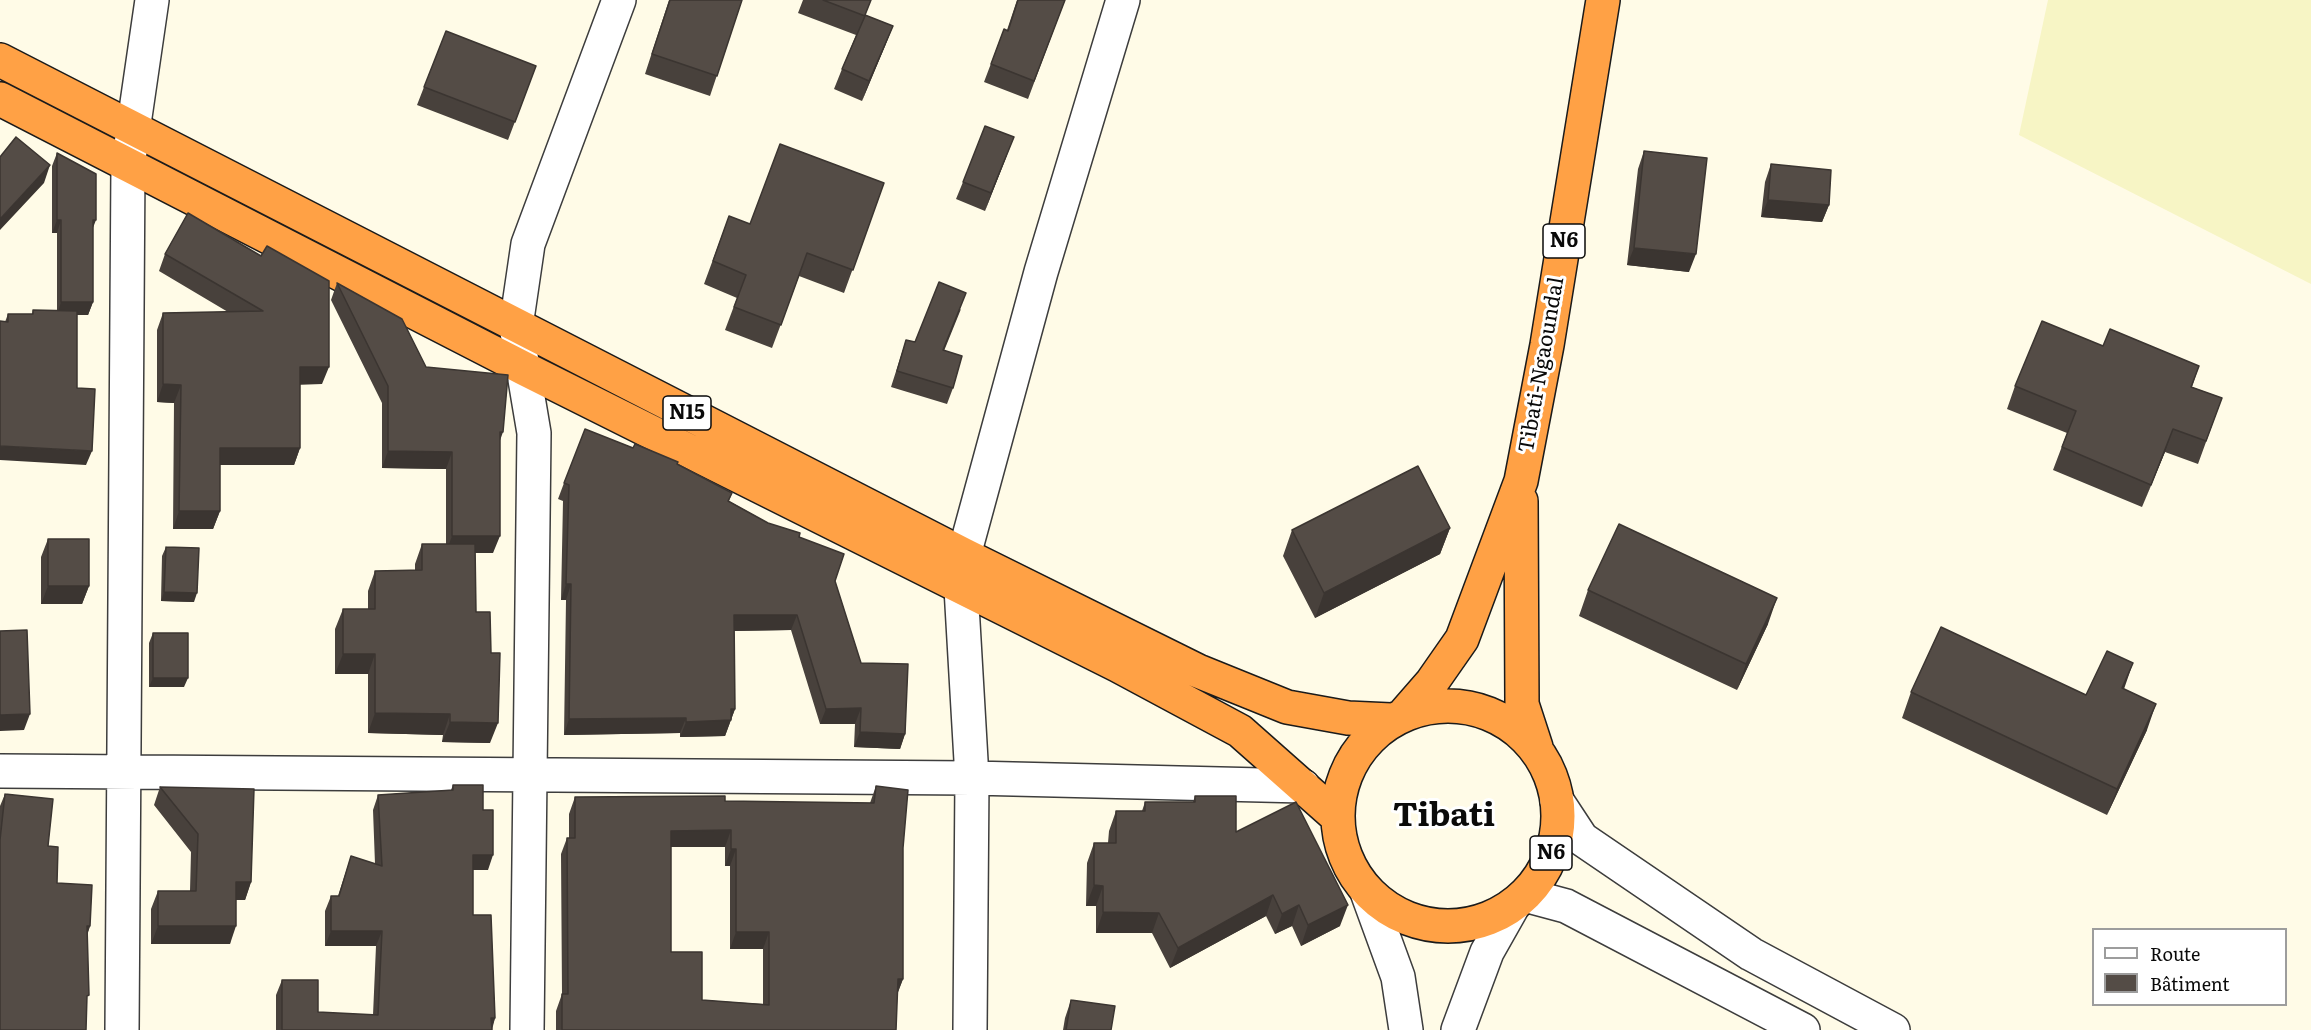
<!DOCTYPE html>
<meta charset="utf-8">
<style>
body{margin:0}
#map{position:relative;width:2311px;height:1030px;overflow:hidden;background:#fffbe7;font-family:Literata,serif}
canvas{display:block}
.legend{position:absolute;left:2092px;top:928px;width:195px;height:78px;box-sizing:border-box;background:#fff;border:2px solid #9d9d9d;margin:0;padding:8px 10px;list-style:none;font-size:18px;color:#0a0a0a}
.legend li{display:flex;align-items:center;gap:12px;height:30px}
.legend b{width:30px;border:2px solid #9d9d9d}
</style>
<div id="map">
<canvas width="2311" height="1030"></canvas>
<ul class="legend">
<li><b style="height:8px;background:#fff"></b>Route</li>
<li><b style="height:16px;background:#544c46"></b>Bâtiment</li>
</ul>
</div>
<script>
const ctx = document.querySelector('canvas').getContext('2d');
ctx.lineJoin = 'round';
function fillPath(path, color) { ctx.fillStyle = color; ctx.fill(path, 'evenodd'); }
const shape = rows => new Path2D(rows.map(r => 'M' + r).join(''));
function strokePath(path, color, width, dash) { ctx.strokeStyle = color; ctx.lineWidth = width; ctx.lineCap = dash ? 'butt' : 'round'; ctx.setLineDash(dash || []); ctx.stroke(path); }
function write(font, color, halo, rows, align = 'center') {
  ctx.font = font + ' Literata,serif'; ctx.lineWidth = 6; ctx.setLineDash([]); ctx.textBaseline = 'middle'; ctx.strokeStyle = halo; ctx.fillStyle = color; for (const [text, x, y, turn = 0] of rows) {
    ctx.save(); ctx.translate(x, y); ctx.rotate((+turn || 0) * Math.PI / 180); ctx.textAlign = isNaN(turn) ? turn : align; if (halo) ctx.strokeText(text, 0, 0); ctx.fillText(text, 0, 0); ctx.restore();
  }
}
const farmland = shape([
 [2048,0,2311,0,2311,284,2019,135]
]);
const minor = shape([
 [0,771,972,778,1303,786],
 [1557,801,1582,839,1751,954,1893,1030],
 [1367,892,1398,977,1406,1030],
 [1525,895,1566,906,1803,1030],
 [122,1030,128,165,152,0],
 [527,1030,534,433,516,326,528,244,619,0],
 [970,1030,972,778,961,588,964,555,1041,272,1123,0],
 [1458,1030,1487,952,1513,906]
]);
const highway = shape([
 [0,60,964,555,1198,671,1287,707,1348,718,1391,720],
 [0,99,525,369,1117,665,1240,731,1336,816],
 [1521,501,1522,704,1536,747],
 '1338 816a110 110 0 1 1 220 0a110 110 0 1 1-220 0Z',
 [1405,713,1432,682,1462,639,1521,481,1547,345,1603,0]
]);
const wall = shape([
 [669,0,742,0,710,96,645,74],
 [803,0,871,0,865,15,893,26,885,46,862,101,834,89,842,69,856,35,798,13],
 [1017,0,1065,0,1028,99,984,82,1004,29,1007,30],
 [536,66,508,140,417,105,424,87],
 [1644,151,1689,272,1627,265,1638,169],
 [57,153,93,230,93,302,88,315,77,315,77,388,86,465,5,322,8,314,32,314,33,310,57,310,57,233,52,233,52,166],
 [1007,155,985,211,956,199,963,182],
 [1771,164,1829,205,1822,222,1761,217,1765,182],
 [884,183,844,293,799,276,772,348,725,330,737,298,704,284,729,216,750,224],
 [188,213,322,384,300,384,300,448,294,465,220,465,220,511,213,529,173,529,174,403,157,402,157,330,163,313,228,312,159,271,165,254],
 [337,283,426,367,500,442,493,553,475,553,476,612,490,743,442,742,443,735,368,733,368,674,335,674,335,629,343,609,368,609,368,591,375,571,415,570,415,564,422,544,446,544,446,469,382,468,382,403,331,300],
 [961,309,944,351,953,388,947,404,891,387,906,340,915,342],
 [2103,346,2199,366,2192,387,2222,398,2198,464,2165,452,2142,507,2053,470,2067,433,2007,409,2015,386],
 [633,448,677,464,732,493,729,501,768,523,799,537,835,581,861,663,905,734,900,749,854,747,855,724,820,724,791,630,734,631,735,709,725,736,680,737,680,733,564,735,566,600,561,600,563,501,558,499,564,483],
 [1450,528,1440,554,1315,618,1283,556,1292,530],
 [48,539,89,586,82,604,41,604,41,557],
 [166,547,194,602,161,601,162,556],
 [1588,590,1768,624,1737,690,1579,616],
 [153,633,184,687,149,687,149,643],
 [2124,689,2147,730,2107,815,1902,718,1911,692,2086,695],
 [453,785,483,810,488,870,473,870,473,915,495,1018,492,1030,276,1030,276,995,282,980,318,1012,373,1015,376,946,325,946,325,911,331,896,338,896,351,856,375,864,373,810,378,795,451,790],
 [876,786,903,848,903,979,897,994,896,1030,556,1030,556,1011,562,994,561,854,567,838,569,838,569,814,575,797,725,801,870,803],
 [671,847,725,847,725,866,730,866,730,949,763,949,763,1004,702,1000,671,952],
 [160,787,251,882,245,900,236,900,230,944,151,944,151,909,158,891,190,891,191,852,154,805],
 [5,794,48,846,57,883,90,926,87,936,87,1003,0,1030,0,806],
 [1195,796,1236,832,1340,926,1301,946,1292,926,1275,934,1266,916,1170,968,1152,933,1096,933,1096,906,1086,906,1087,863,1094,843,1108,843,1109,831,1116,811,1142,811,1145,802,1193,802],
 [1071,1000,1111,1030,1063,1030,1065,1018]
]);
const shadedWall = shape([
 [893,26,885,46,862,101,869,81],
 [1014,137,1007,155,985,211,991,193],
 [50,165,44,183,0,230,0,219],
 [1768,200,1829,205,1822,222,1761,217],
 [57,220,61,220,57,233,52,233],
 [93,220,96,220,91,233],
 [1634,248,1696,254,1689,272,1627,265],
 [61,302,93,302,88,315,57,315],
 [300,367,329,367,322,384,294,385],
 [163,384,181,385,174,403,157,402],
 [2173,429,2165,452,2142,507,2151,485],
 [500,432,503,432,497,449],
 [0,446,92,451,86,465,0,460],
 [220,448,300,448,294,465,213,465],
 [388,451,452,452,446,469,382,468],
 [179,511,220,511,213,529,173,529],
 [1450,528,1440,554,1315,618,1324,593],
 [452,536,500,536,493,553,446,553],
 [566,584,571,584,566,600,561,600],
 [48,586,89,586,82,604,41,604],
 [164,592,197,593,194,602,161,601],
 [1777,598,1768,624,1737,690,1746,664],
 [734,615,797,615,791,630,729,631],
 [343,654,375,654,368,674,335,674],
 [2133,663,2124,689,2122,688],
 [153,678,188,678,184,687,149,687],
 [2156,704,2147,730,2107,815,2117,789],
 [861,708,855,724,820,724,826,709],
 [731,709,735,709,725,736,680,737,686,722],
 [375,713,450,714,443,735,368,733],
 [30,714,24,730,0,731,0,715],
 [686,718,680,733,564,735,569,719],
 [450,722,498,723,490,743,442,742],
 [860,732,905,734,900,749,854,747],
 [731,830,725,847,665,847,671,831],
 [731,849,736,849,730,866,725,866],
 [473,855,493,855,488,870,468,870],
 [236,882,251,882,245,900,230,900],
 [1094,885,1103,886,1096,906,1086,906],
 [1273,895,1266,916,1170,968,1178,948],
 [1299,905,1292,926,1275,934,1282,914],
 [1348,905,1340,926,1301,946,1308,925],
 [1103,912,1159,913,1152,933,1096,933],
 [87,926,90,926,85,940],
 [158,926,236,926,230,944,151,944],
 [331,931,382,931,376,946,325,946],
 [736,932,769,932,763,949,730,949],
 [898,979,903,979,897,995],
 [491,1018,495,1018,491,1030]
]);
const building = shape([
 [670,0,742,0,717,76,652,54,670,0],
 [823,0,871,0,865,15,893,26,869,81,842,69,865,16,823,0],
 [1018,0,1065,0,1034,81,991,64,1004,29,1008,31,1018,0],
 [446,31,536,66,515,122,424,87,446,31],
 [985,126,1014,137,991,193,963,182,985,126],
 [16,137,50,165,0,219,0,157,16,137],
 [780,144,884,183,853,270,807,253,781,325,734,307,746,275,713,261,729,216,750,224,780,144],
 [1644,151,1707,158,1696,254,1634,248,1644,151],
 [57,153,96,174,96,220,93,220,93,302,61,302,61,220,57,220,57,153],
 [1771,164,1831,170,1829,205,1768,200,1771,164],
 [188,213,261,256,267,246,329,281,329,367,300,367,300,448,220,448,220,511,179,511,181,385,163,384,163,313,263,311,165,254,188,213],
 [939,282,966,293,943,350,962,356,953,388,897,371,906,340,915,342,939,282],
 [337,283,402,319,426,367,508,375,503,432,500,432,500,536,452,536,452,452,388,451,388,386,337,283],
 [33,310,77,311,77,388,95,389,92,451,0,446,0,321,8,322,8,314,33,314,33,310],
 [2042,321,2103,346,2110,329,2199,366,2191,387,2222,398,2206,441,2173,429,2151,485,2062,447,2076,411,2015,386,2042,321],
 [585,429,633,448,635,444,678,462,677,464,732,493,728,501,768,523,800,533,799,537,844,554,835,581,861,663,908,664,905,734,860,732,861,708,826,709,797,615,734,615,735,709,731,709,731,720,686,722,686,718,569,719,571,584,566,584,569,485,564,483,585,429],
 [1418,466,1450,528,1324,593,1292,530,1418,466],
 [1619,524,1777,598,1746,664,1588,590,1619,524],
 [48,539,89,539,89,586,48,586,48,539],
 [422,544,475,544,476,612,490,612,491,653,500,653,498,723,450,722,450,714,375,713,375,654,343,654,343,609,375,609,375,571,422,570,422,544],
 [166,547,199,548,197,593,164,592,166,547],
 [1941,627,2086,695,2107,651,2133,663,2122,688,2156,704,2117,789,1911,692,1941,627],
 [27,630,30,714,0,715,0,631,27,630],
 [153,633,188,633,188,678,153,678,153,633],
 [453,785,483,785,483,810,493,810,493,855,473,855,473,915,491,915,495,1018,491,1018,492,1030,282,1030,282,980,318,980,318,1012,378,1015,382,931,331,931,331,896,339,896,351,856,382,866,378,795,453,790,453,785],
 [876,786,908,790,903,848,903,979,898,979,896,1030,562,1030,562,994,568,994,567,838,575,838,575,797,725,796,725,801,874,803,876,786],
 [731,830,731,849,736,849,736,932,769,932,769,1005,702,1000,702,952,671,952,671,831,731,830],
 [160,787,254,789,251,882,236,882,236,926,158,926,158,891,196,891,198,834,160,787],
 [5,794,53,799,48,846,58,847,57,883,92,885,90,926,87,926,89,995,87,996,86,1030,0,1030,0,840,5,794],
 [1195,796,1236,796,1236,832,1296,802,1348,905,1308,925,1299,905,1282,914,1273,895,1178,948,1159,913,1103,912,1103,886,1094,885,1094,843,1116,843,1116,811,1145,811,1145,802,1195,802,1195,796],
 [1071,1000,1115,1006,1111,1030,1066,1030,1071,1000]
]);
const shields = [
 [1564,241,42],
 [687,413,48],
 [1551,853,42]
];
const shieldNames = [
 ["N6",1564,241],
 ["N15",687,413],
 ["N6",1551,853]
];
const streetNames = [
 ["Tibati-Ngaoundal",1542,365,-80]
];
const townNames = [
 ["Tibati",1444,816]
];
fillPath(farmland, '#f7f5c5');
strokePath(minor, '#3d3d3d', 36);
strokePath(highway, '#1b1b1b', 36);
strokePath(minor, '#fff', 33);
strokePath(highway, '#ffa145', 33);
fillPath(wall, '#48413c');
fillPath(shadedWall, '#3b3531');
fillPath(building, '#544c46');
strokePath(building, '#3b3531', 1.5);
for (const [x, y, w] of shields) { const box = new Path2D(); box.roundRect(x - w / 2, y - 17, w, 34, 4.5); ctx.fillStyle = '#fff'; ctx.fill(box); strokePath(box, '#0a0a0a', 1.5); }
write('bold 20px', '#0a0a0a', null, shieldNames);
write('21px', '#0a0a0a', '#fff', streetNames);
write('bold 33px', '#0a0a0a', '#fff', townNames);
</script>
